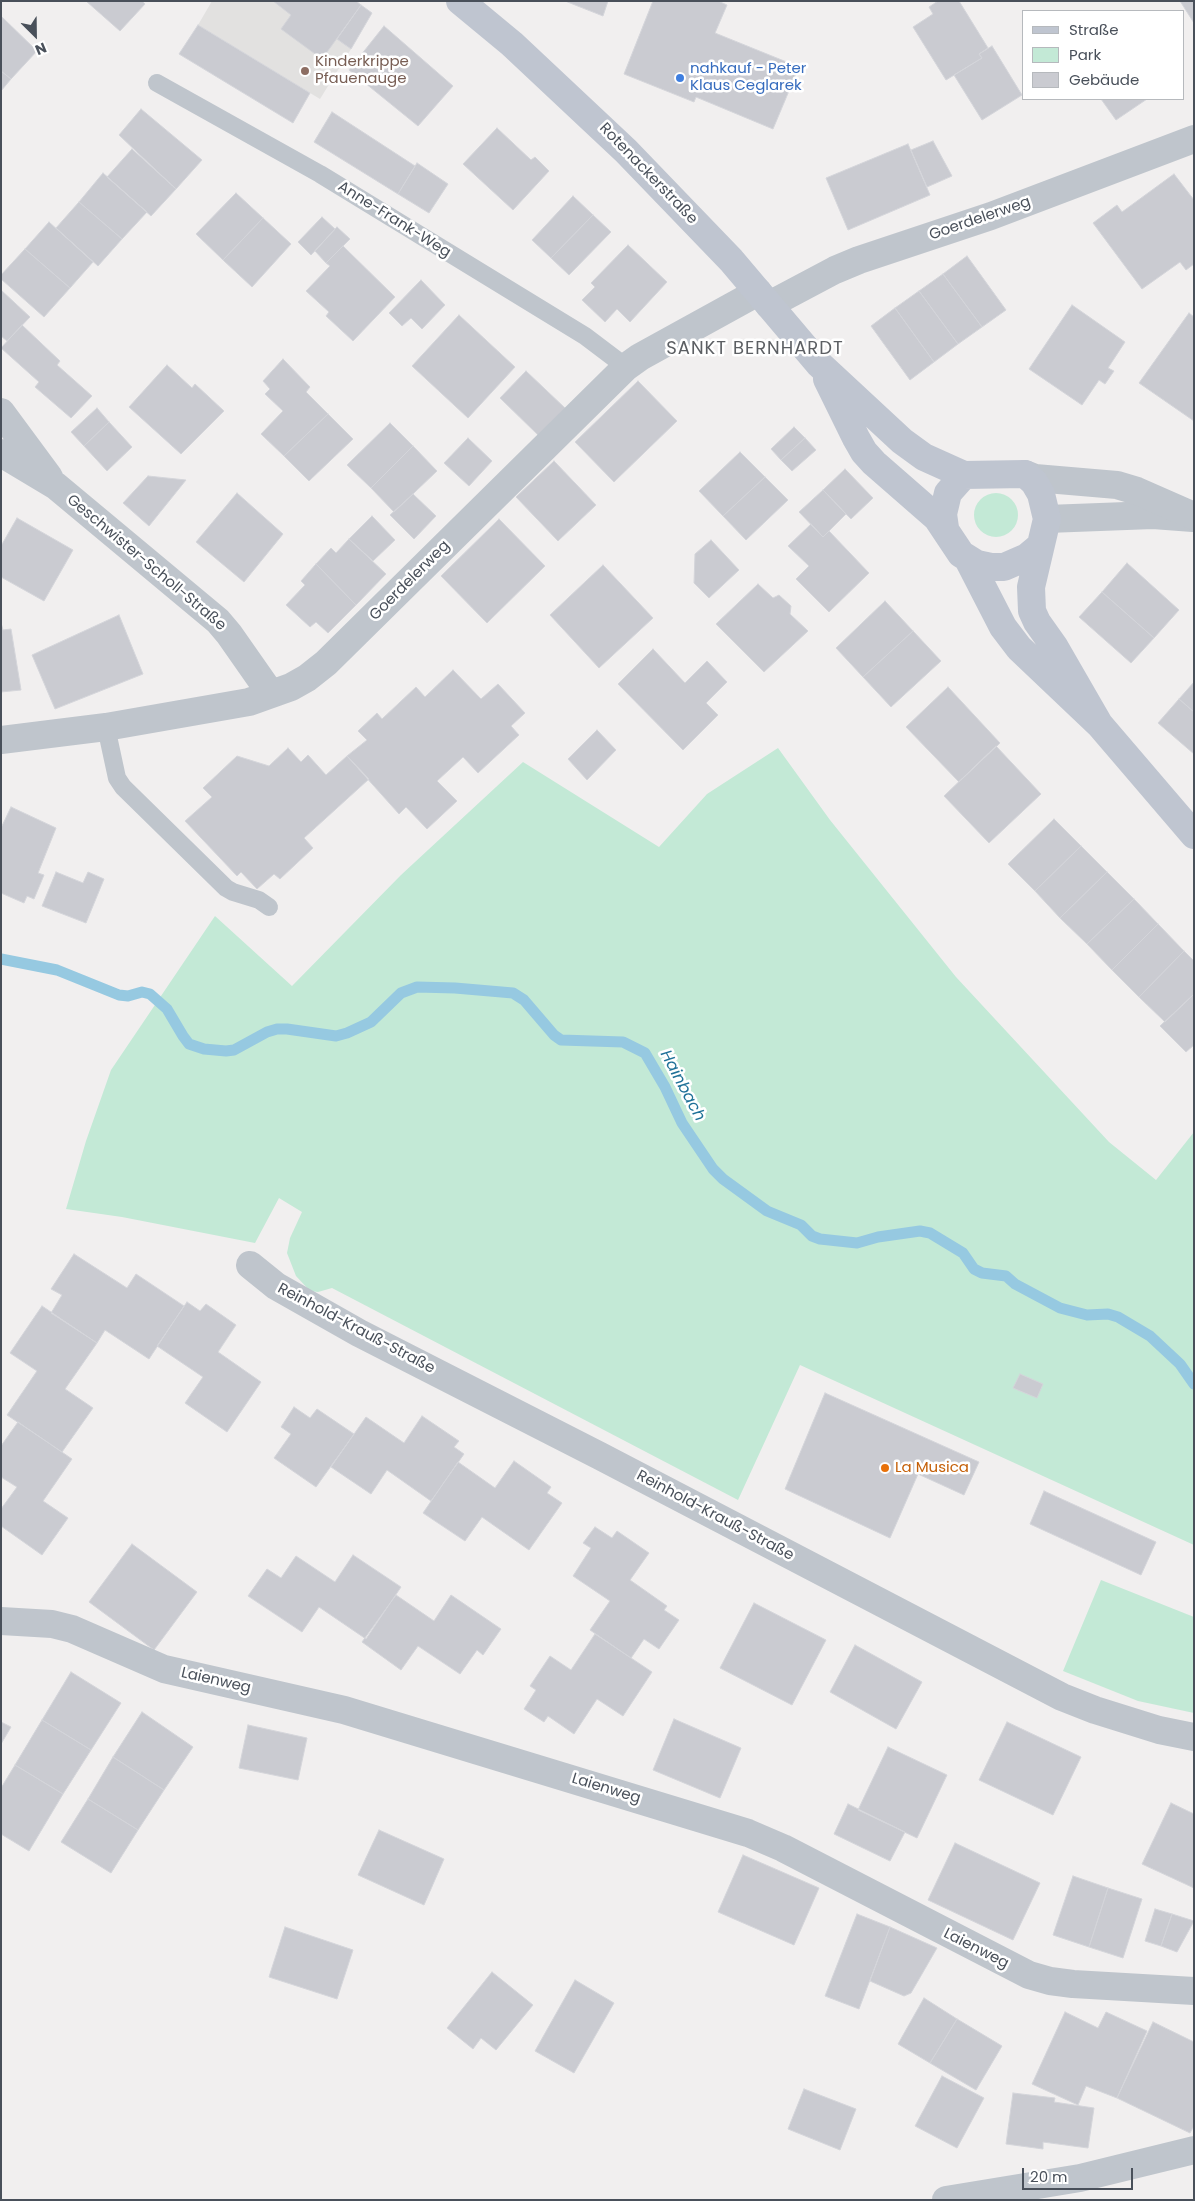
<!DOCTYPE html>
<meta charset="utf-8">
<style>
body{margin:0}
#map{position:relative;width:1195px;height:2201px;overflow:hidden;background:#f1efef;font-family:Poppins,sans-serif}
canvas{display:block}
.frame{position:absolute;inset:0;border:2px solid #49505a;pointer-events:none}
.legend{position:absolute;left:1022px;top:10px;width:162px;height:90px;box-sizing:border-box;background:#fff;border:1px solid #b6b9bd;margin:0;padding:6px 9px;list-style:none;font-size:15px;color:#49505a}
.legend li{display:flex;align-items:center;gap:10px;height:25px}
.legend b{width:25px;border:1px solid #b6b9bd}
.north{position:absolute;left:10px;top:10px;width:50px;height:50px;-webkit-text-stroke:4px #fff;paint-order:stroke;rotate:157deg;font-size:14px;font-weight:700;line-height:20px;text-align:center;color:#49505a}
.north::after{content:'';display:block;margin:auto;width:18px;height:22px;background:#49505a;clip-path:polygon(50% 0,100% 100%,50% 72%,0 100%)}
.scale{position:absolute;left:1022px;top:2168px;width:111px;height:22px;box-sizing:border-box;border:2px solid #49505a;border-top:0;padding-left:6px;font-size:15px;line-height:18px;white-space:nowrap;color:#49505a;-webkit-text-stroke:4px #fff;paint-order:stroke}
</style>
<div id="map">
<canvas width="1195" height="2201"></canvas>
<div class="frame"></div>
<ul class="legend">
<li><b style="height:6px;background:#bfc5d0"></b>Straße</li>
<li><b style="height:14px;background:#c3e9d6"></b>Park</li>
<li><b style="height:14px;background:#cacbd1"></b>Gebäude</li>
</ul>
<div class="north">N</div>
<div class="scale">20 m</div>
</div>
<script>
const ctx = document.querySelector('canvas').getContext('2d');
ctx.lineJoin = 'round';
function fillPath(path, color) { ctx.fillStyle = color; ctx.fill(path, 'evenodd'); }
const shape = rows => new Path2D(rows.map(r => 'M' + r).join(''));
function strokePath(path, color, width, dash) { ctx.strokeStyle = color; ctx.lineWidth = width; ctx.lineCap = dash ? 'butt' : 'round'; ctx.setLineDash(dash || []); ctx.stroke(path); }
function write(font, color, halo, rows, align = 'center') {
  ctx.font = font + ' Poppins,sans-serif'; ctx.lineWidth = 5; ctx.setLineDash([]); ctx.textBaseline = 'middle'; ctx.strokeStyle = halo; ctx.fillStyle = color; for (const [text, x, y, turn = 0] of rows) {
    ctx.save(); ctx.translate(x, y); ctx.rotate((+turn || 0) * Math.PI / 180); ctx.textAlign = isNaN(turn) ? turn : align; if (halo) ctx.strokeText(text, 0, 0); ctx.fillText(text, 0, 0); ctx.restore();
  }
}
const education = shape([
 [212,1,356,1,361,5,337,38,351,49,320,99,198,25]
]);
const green = shape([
 '974 515a22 22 0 1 1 44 0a22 22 0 1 1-44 0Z',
 [778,748,830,820,956,977,1109,1142,1156,1180,1194,1132,1194,1545,800,1365,738,1500,332,1288,318,1292,310,1291,296,1276,287,1253,290,1238,302,1212,279,1198,255,1243,122,1217,66,1209,86,1141,111,1070,215,916,292,986,401,875,523,762,659,847,707,794],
 [1101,1580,1194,1617,1194,1713,1138,1701,1063,1671]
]);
const stream = shape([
 [1,959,57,970,119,995,128,996,142,992,150,994,167,1009,183,1036,189,1044,204,1049,226,1051,234,1050,267,1032,277,1029,287,1029,336,1036,347,1033,371,1022,401,993,417,987,455,988,513,993,524,1000,554,1035,561,1040,623,1042,645,1053,665,1087,682,1123,713,1169,723,1179,767,1211,801,1225,812,1236,820,1239,857,1243,878,1237,920,1231,930,1233,963,1253,974,1269,982,1273,1006,1276,1015,1284,1060,1308,1087,1315,1108,1314,1118,1317,1150,1336,1180,1364,1194,1384]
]);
const building = shape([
 [86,1,142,1,145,4,120,31,86,1],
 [273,1,356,1,361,5,322,59,281,29,291,15,273,1],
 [565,1,608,1,603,16,565,1],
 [653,1,718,1,727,5,715,33,799,67,773,129,696,97,694,102,624,74,653,1],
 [938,1,959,1,988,48,979,54,982,58,946,80,913,27,933,14,929,7,938,1],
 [1180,1,1194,1,1194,23,1180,1],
 [361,5,372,13,351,49,337,39,361,5],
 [1,16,37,51,11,79,1,71,1,16],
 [198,25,310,93,293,123,179,54,198,25],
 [384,26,453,86,418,126,349,70,384,26],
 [992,46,1022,95,982,120,954,75,982,58,979,54,992,46],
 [1,71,11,79,1,91,1,71],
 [1101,99,1147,99,1116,120,1101,99],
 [141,109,202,160,176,189,119,135,141,109],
 [332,112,415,166,398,194,314,142,332,112],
 [497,128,531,160,535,157,549,171,513,210,463,164,497,128],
 [933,141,952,176,927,187,911,150,933,141],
 [908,144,930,195,848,230,826,178,908,144],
 [132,149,176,189,151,216,107,177,132,149],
 [417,163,448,184,429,213,398,194,417,163],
 [103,173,147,212,122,239,79,202,103,173],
 [1174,174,1194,200,1194,264,1186,270,1180,262,1142,289,1093,223,1117,205,1122,212,1174,174],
 [236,193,263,218,223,260,196,234,236,193],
 [573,196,593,215,551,258,532,240,573,196],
 [79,202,122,239,98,266,56,228,79,202],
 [593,215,611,232,569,275,551,258,593,215],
 [322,217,335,229,311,255,298,242,322,217],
 [263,218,291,244,252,287,223,260,263,218],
 [49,222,93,262,70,288,25,249,49,222],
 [337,227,350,239,326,263,315,251,337,227],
 [628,245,667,282,630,322,617,309,605,322,582,300,595,287,591,283,628,245],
 [343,246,395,297,353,341,326,316,329,312,306,291,330,266,326,263,343,246],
 [25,249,70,288,44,317,1,279,1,275,25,249],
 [967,256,1006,310,982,327,943,274,967,256],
 [943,274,982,327,958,344,919,291,943,274],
 [421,280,445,305,422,329,411,318,402,326,389,313,421,280],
 [1,290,30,317,7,341,1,336,1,290],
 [919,291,958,344,934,362,895,308,919,291],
 [1072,305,1125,342,1108,368,1114,371,1105,384,1099,380,1082,405,1029,369,1072,305],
 [895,308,934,362,910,380,871,326,895,308],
 [1189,313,1194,317,1194,421,1139,383,1189,313],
 [459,315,515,367,468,418,412,366,459,315],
 [22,325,60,361,57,365,92,396,71,418,35,387,39,382,1,348,22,325],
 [283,359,310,387,306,392,328,414,284,456,261,434,283,411,265,394,270,389,263,381,283,359],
 [167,365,192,388,195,384,224,411,181,454,129,407,167,365],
 [526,371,565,408,538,435,500,398,526,371],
 [638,381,677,421,614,482,575,442,638,381],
 [97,408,109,422,84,446,71,432,97,408],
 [328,414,353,439,309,481,284,456,328,414],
 [109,422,132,447,107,471,84,446,109,422],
 [390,423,413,446,371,488,347,465,390,423],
 [794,427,805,438,781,460,771,449,794,427],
 [468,438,492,461,469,486,444,463,468,438],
 [805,438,816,450,792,471,781,460,805,438],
 [413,446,437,471,394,512,371,488,413,446],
 [740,452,765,477,723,516,699,491,740,452],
 [554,461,596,505,558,541,516,497,554,461],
 [845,469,873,498,851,519,823,490,845,469],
 [148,476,186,480,149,526,123,503,148,476],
 [765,477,788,500,746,540,723,516,765,477],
 [823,490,846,514,823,537,799,512,823,490],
 [237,493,283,534,244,582,196,542,237,493],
 [413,494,436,516,414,539,390,515,413,494],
 [372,516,395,540,373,561,349,539,372,516],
 [17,518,73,550,44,601,1,577,1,546,17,518],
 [499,519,545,566,487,623,441,576,499,519],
 [811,524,823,537,829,531,869,573,829,612,796,579,809,566,788,546,811,524],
 [349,539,386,574,356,605,316,564,331,548,336,553,349,539],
 [711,540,739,570,709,598,694,583,695,554,711,540],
 [1127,563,1179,610,1154,638,1102,592,1127,563],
 [316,564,356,605,328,633,316,622,310,627,286,605,305,585,301,581,316,564],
 [603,565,653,618,599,668,550,615,603,565],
 [758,584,773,598,779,595,791,606,790,614,808,631,764,672,716,624,758,584],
 [1102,592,1154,638,1131,663,1079,617,1102,592],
 [885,601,913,631,863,677,836,648,885,601],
 [119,615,143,674,55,709,32,655,119,615],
 [1,623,3,630,11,629,21,690,1,692,1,623],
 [913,631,941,661,891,707,863,677,913,631],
 [653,649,685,683,707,661,727,682,706,703,718,715,683,750,618,684,653,649],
 [453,670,481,699,498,684,525,713,511,726,519,735,478,773,463,757,437,781,457,801,427,829,406,807,399,814,347,756,367,740,358,731,377,713,382,719,416,687,425,697,453,670],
 [1194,682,1194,712,1179,699,1194,682],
 [948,687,1000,743,959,782,906,727,948,687],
 [1179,699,1194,712,1194,754,1158,723,1179,699],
 [597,730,616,750,587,780,568,759,597,730],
 [996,746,1041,794,989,843,944,796,996,746],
 [288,748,301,762,308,755,326,775,347,756,369,779,304,838,313,848,280,879,274,874,257,889,241,872,237,876,185,821,212,797,203,788,237,756,269,766,288,748],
 [11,807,56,828,38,873,44,875,34,899,27,896,24,903,1,893,1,828,11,807],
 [1054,819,1081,846,1035,891,1008,864,1054,819],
 [1081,846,1107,872,1060,918,1035,891,1081,846],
 [56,872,83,883,88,872,104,879,86,923,42,906,56,872],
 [1107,872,1134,899,1087,944,1060,918,1107,872],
 [1134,899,1158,924,1112,970,1087,944,1134,899],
 [1158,924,1184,951,1139,997,1112,970,1158,924],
 [1184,951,1194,961,1194,994,1165,1022,1139,997,1184,951],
 [1194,994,1194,1045,1186,1052,1160,1026,1194,994],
 [74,1254,127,1288,136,1274,184,1306,149,1359,105,1330,97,1343,51,1313,62,1295,51,1289,74,1254],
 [187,1302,200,1311,206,1304,236,1325,218,1352,261,1382,227,1432,185,1403,203,1377,157,1346,187,1302],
 [42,1306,97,1343,65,1389,93,1408,62,1452,7,1415,37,1371,10,1353,42,1306],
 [1020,1374,1043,1384,1037,1398,1013,1388,1020,1374],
 [825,1393,979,1462,964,1495,918,1474,890,1538,785,1489,825,1393],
 [294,1407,310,1418,317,1409,354,1434,316,1487,274,1458,291,1434,281,1427,294,1407],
 [422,1416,459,1441,454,1447,464,1454,431,1501,387,1470,371,1494,331,1467,366,1417,404,1443,422,1416],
 [18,1422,72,1459,43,1501,68,1518,42,1555,1,1526,1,1509,17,1487,1,1477,1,1446,18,1422],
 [514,1461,551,1487,547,1493,562,1503,529,1550,482,1517,465,1541,423,1513,458,1462,495,1488,514,1461],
 [1044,1491,1156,1542,1141,1575,1030,1524,1044,1491],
 [595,1527,612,1538,617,1531,649,1553,630,1580,667,1606,664,1610,679,1620,659,1649,644,1639,631,1658,590,1630,610,1601,573,1576,591,1548,583,1543,595,1527],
 [132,1544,197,1592,154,1650,89,1602,132,1544],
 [353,1555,401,1587,366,1639,319,1607,302,1632,248,1596,267,1569,281,1578,296,1556,335,1582,353,1555],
 [396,1595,434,1621,451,1595,501,1629,483,1655,477,1650,460,1674,418,1646,401,1670,362,1642,396,1595],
 [754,1603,826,1640,792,1705,720,1668,754,1603],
 [595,1634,652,1672,623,1716,597,1699,574,1734,548,1716,544,1722,524,1709,536,1690,530,1686,550,1656,571,1670,595,1634],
 [855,1645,922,1682,896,1729,830,1692,855,1645],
 [71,1672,121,1703,91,1750,42,1720,71,1672],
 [142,1712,193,1747,164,1790,113,1757,142,1712],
 [674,1719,741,1748,720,1798,653,1770,674,1719],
 [42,1720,91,1750,63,1794,15,1765,42,1720],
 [1,1722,11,1727,1,1744,1,1722],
 [1007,1722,1081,1757,1053,1815,979,1780,1007,1722],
 [248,1725,307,1738,298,1780,239,1768,248,1725],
 [888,1747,947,1775,917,1838,858,1810,888,1747],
 [113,1757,164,1790,138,1830,88,1799,113,1757],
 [15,1765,63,1794,29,1851,1,1834,1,1788,15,1765],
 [88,1799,138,1830,111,1873,61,1842,88,1799],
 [1171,1803,1194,1814,1194,1888,1142,1864,1171,1803],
 [848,1804,905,1832,890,1861,834,1834,848,1804],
 [379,1830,444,1859,424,1905,358,1875,379,1830],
 [955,1843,1040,1883,1013,1940,928,1900,955,1843],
 [743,1855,819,1888,794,1945,718,1912,743,1855],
 [1073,1876,1108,1888,1089,1947,1053,1935,1073,1876],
 [1108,1888,1142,1899,1123,1958,1089,1947,1108,1888],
 [1155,1909,1172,1914,1161,1946,1145,1941,1155,1909],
 [857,1914,890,1927,859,2009,825,1996,857,1914],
 [1172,1914,1194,1921,1177,1952,1161,1946,1172,1914],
 [285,1927,353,1950,337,1999,269,1977,285,1927],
 [890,1927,937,1948,911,1993,904,1996,870,1981,890,1927],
 [492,1972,533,2005,496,2050,481,2038,473,2049,447,2028,492,1972],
 [575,1980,614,2003,574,2073,535,2051,575,1980],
 [924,1998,957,2019,930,2063,898,2044,924,1998],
 [1065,2012,1098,2028,1106,2012,1147,2031,1117,2098,1086,2086,1078,2105,1032,2084,1065,2012],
 [957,2019,1002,2046,976,2090,930,2063,957,2019],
 [1153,2022,1194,2042,1194,2126,1190,2133,1117,2098,1153,2022],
 [942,2076,984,2098,957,2148,915,2126,942,2076],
 [804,2089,856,2109,840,2150,788,2129,804,2089],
 [1013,2093,1055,2098,1054,2102,1094,2108,1088,2148,1043,2142,1043,2149,1006,2144,1013,2093]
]);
const service = shape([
 [157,83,320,174,585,336,626,367],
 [106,727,117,778,123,787,226,888,233,892,259,900,269,907]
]);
const minor = shape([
 [769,305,835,270,859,260,991,216,1194,139],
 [1,412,49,477],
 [1,453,56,486,218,621,229,634,271,694],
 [1047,519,1153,515,1193,518],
 [1,740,106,727,249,702,291,687,307,678,326,663,626,367,640,357,758,292],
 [250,1265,276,1286,359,1333,600,1456,1062,1697,1095,1710,1159,1730,1194,1737],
 [1,1621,52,1624,72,1629,164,1669,344,1710,748,1833,783,1848,1029,1975,1050,1981,1073,1984,1194,1991],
 [946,2200,1080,2178,1194,2150]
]);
const tertiary = shape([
 [1025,474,1035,478,1117,485,1137,491,1194,516]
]);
const secondary = shape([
 [460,1,512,44,626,151,731,260,819,364,902,441,924,457,964,475,1025,474,1034,482,1041,494,1047,519,1031,587,1032,611,1037,622,1054,646,1099,724],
 [827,379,856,438,864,452,874,463,937,518,961,554,977,564,991,567,1004,567,1027,557,1039,547],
 [945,528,943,514,948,493,964,475],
 [968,559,1003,627,1019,648,1099,724,1194,835]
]);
const markers = [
 [305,71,5,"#8d6e63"],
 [680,78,5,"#3f7fe0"],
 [885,1468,5,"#e8710a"]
];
const educationNames = [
 ["Kinderkrippe",315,62],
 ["Pfauenauge",315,79]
];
const shopNames = [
 ["nahkauf - Peter",690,69],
 ["Klaus Ceglarek",690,86]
];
const streetNames = [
 ["Rotenackerstraße",648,174,46],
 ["Goerdelerweg",980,219,-19],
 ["Anne-Frank-Weg",394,220,32],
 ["Geschwister-Scholl-Straße",146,563,40],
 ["Goerdelerweg",410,581,-45],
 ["Reinhold-Krauß-Straße",356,1329,28],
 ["Reinhold-Krauß-Straße",715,1516,28],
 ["Laienweg",216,1681,13],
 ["Laienweg",606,1789,17],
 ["Laienweg",976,1949,27]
];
const foodNames = [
 ["La Musica",895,1468]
];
const waterNames = [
 ["Hainbach",682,1086,62]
];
const quarterNames = [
 ["SANKT BERNHARDT",755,349]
];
fillPath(education, '#e2e1e0');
fillPath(green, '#c3e9d6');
strokePath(stream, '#96c9e1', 11);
fillPath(building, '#cacbd1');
strokePath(building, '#d4d5da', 1);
strokePath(service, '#bfc5cc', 18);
strokePath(minor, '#bfc5cc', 28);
strokePath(tertiary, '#bfc5cc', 28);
strokePath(secondary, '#bfc5d0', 28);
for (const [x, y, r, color] of markers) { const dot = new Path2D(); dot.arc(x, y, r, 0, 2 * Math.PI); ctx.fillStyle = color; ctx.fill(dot); strokePath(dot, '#fff', 2); }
write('15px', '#785e54', '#fff', educationNames, 'left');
write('15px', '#366cbe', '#fff', shopNames, 'left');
write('15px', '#49505a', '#fff', streetNames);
write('15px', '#c56008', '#fff', foodNames, 'left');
write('italic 16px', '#1f7198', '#fff', waterNames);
ctx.letterSpacing = '1px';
write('18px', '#5c5f63', '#fff', quarterNames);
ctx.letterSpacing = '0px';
</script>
